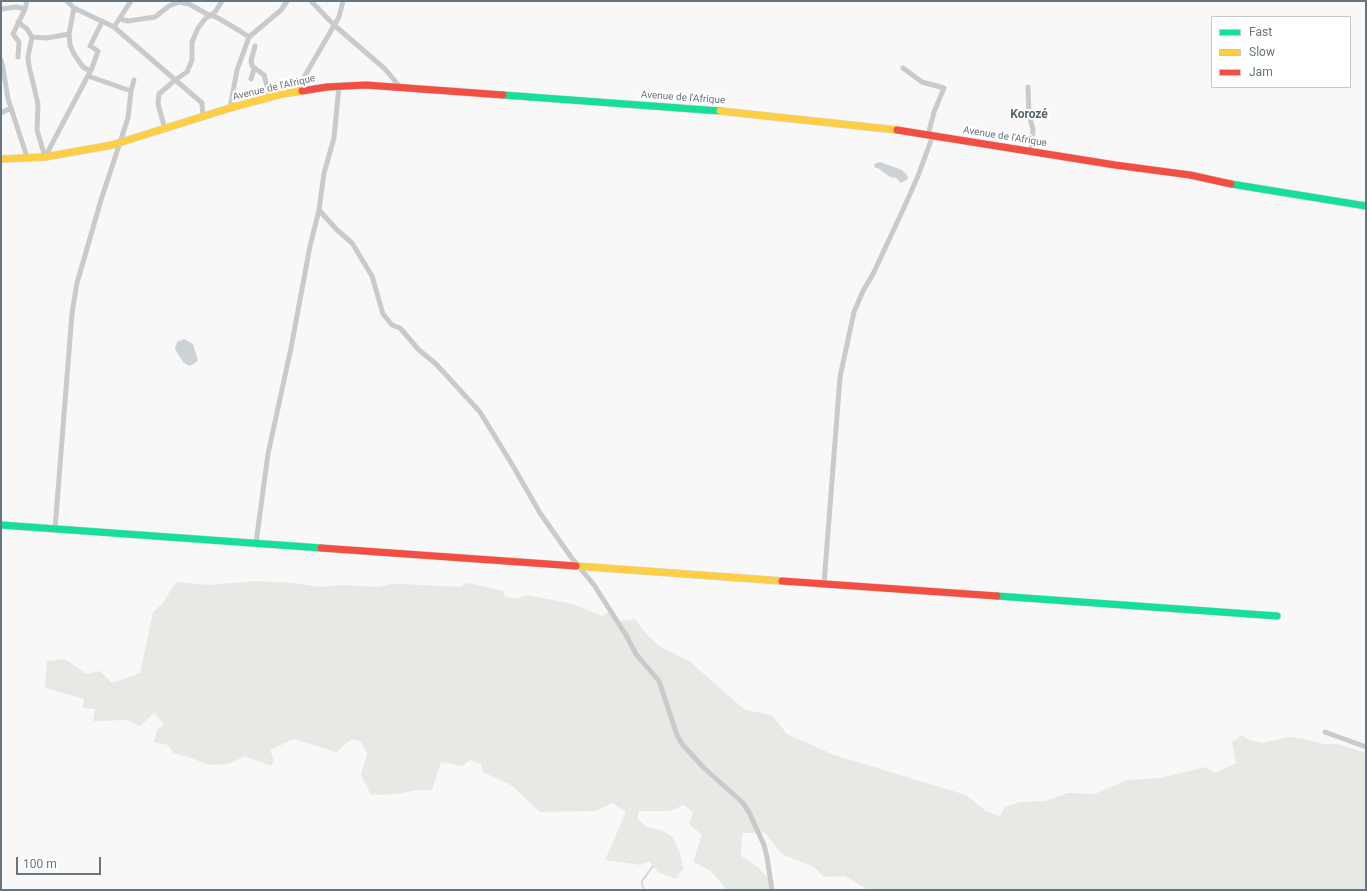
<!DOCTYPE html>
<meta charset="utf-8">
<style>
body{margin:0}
#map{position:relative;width:1367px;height:891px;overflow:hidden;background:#f8f8f8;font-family:Roboto,sans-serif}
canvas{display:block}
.frame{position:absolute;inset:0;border:2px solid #66757f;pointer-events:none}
.legend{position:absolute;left:1211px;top:16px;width:140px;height:72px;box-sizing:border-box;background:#fff;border:1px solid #c2c8cc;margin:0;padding:5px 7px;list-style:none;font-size:12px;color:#66757f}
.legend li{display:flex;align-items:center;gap:8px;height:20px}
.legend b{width:20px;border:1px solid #c2c8cc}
.scale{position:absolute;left:16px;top:857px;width:85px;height:18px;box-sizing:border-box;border:2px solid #66757f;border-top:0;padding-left:5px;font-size:12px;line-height:14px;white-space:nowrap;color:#66757f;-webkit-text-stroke:3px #fff;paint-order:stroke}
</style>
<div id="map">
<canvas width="1367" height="891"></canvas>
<div class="frame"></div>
<ul class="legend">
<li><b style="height:5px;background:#16e098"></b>Fast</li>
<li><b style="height:5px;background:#ffcf43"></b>Slow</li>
<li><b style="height:5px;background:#f24e42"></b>Jam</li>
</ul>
<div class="scale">100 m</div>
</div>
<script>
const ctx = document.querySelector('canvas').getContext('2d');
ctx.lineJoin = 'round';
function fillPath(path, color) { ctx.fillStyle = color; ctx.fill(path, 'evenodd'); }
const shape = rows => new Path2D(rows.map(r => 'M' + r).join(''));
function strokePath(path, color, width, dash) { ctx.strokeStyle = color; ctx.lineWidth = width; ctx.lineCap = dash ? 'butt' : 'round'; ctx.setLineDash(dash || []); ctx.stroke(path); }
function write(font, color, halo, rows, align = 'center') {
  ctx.font = font + ' Roboto,sans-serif'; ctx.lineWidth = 4; ctx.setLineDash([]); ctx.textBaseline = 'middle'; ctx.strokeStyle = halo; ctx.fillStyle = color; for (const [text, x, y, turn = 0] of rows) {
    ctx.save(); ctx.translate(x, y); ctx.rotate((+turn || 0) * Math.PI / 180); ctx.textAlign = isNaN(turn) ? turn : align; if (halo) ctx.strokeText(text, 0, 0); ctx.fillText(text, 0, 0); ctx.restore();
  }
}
const green = shape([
 [255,581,292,583,320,587,343,585,378,587,391,584,403,584,460,587,468,583,503,591,505,597,517,599,528,595,573,604,602,616,611,610,620,621,635,619,648,636,659,646,689,661,745,710,772,715,787,734,834,755,966,795,986,811,1000,816,1005,807,1020,802,1045,801,1068,793,1095,794,1127,780,1160,778,1206,767,1215,773,1236,763,1232,742,1242,735,1249,740,1262,743,1289,737,1305,739,1324,744,1338,744,1366,753,1366,890,868,890,845,876,824,877,814,867,782,854,765,833,742,833,741,856,758,867,767,877,770,885,770,890,727,890,711,871,693,862,702,835,689,824,693,812,684,805,670,811,639,811,637,819,647,827,661,830,673,837,680,853,683,869,675,879,658,872,649,861,641,865,605,860,626,812,612,803,595,811,540,812,511,785,483,772,481,764,470,760,463,766,441,762,432,790,418,790,397,794,371,795,361,775,367,754,361,742,352,739,336,752,294,739,270,750,274,760,271,766,245,756,228,764,208,765,192,758,173,753,168,745,154,742,157,730,164,724,154,713,140,726,127,720,93,721,95,709,83,708,84,699,45,688,47,661,65,659,86,674,100,671,112,683,140,673,153,612,162,604,176,582,210,585]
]);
const water = shape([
 [880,162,902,170,907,175,908,179,901,183,896,178,890,177,878,168,875,168,874,164],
 [184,339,193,344,198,360,194,364,189,366,183,362,175,349,177,342]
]);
const stream = shape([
 [644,890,642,884,642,881,653,866]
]);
const street = shape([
 [67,1,74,8,114,27,202,103,203,117],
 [311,1,334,25,385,69,400,87],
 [1,9,16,7,25,9],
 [120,19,128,21,155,17,169,6,179,2,189,4,207,14,218,18,240,31,249,37],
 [18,22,27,29,32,37,28,57,29,66,38,104,37,130,45,157],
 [114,27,131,1],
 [69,34,70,45,74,54,83,67,90,71],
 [32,37,47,38,69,34,74,8],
 [255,46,251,61,252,66,264,75,270,97],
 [18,57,19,42,13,34,25,9,27,1],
 [1,60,3,68,8,99,27,157],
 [903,68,922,82,944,88,934,112,928,135],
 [251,79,254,69],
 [1028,87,1029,115,1033,129,1031,151],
 [131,91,134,80],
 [301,91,300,85,303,79,339,17,343,1],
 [230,108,237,70,249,37,281,10,287,1],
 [1,113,11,108],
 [165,129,158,104,159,94,175,80,187,72,192,60,192,42,198,28,205,19,215,12,222,1],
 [45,157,92,68,98,51,90,46,102,22],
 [319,210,337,230,352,243,372,276,383,314,392,325,400,328,419,350,436,364,480,412,513,466,540,513,571,557,594,585,626,635,636,654,659,681,677,735,682,744,704,768,742,802,749,812,764,845,767,857,772,890],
 [55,529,72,313,77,283,101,200,128,118,131,91,88,76],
 [256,543,268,454,291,348,310,246,319,210,324,173,334,138,339,86],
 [824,584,840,377,854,312,863,291,873,274,902,212,918,176,933,135],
 [1325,732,1366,747]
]);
const fast = shape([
 [503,95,720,111],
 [1231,184,1366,206],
 [1,525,321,548],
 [997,596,1277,616]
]);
const slow = shape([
 [720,111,897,130],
 [1,159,45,157,112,145,230,108,282,94,302,91],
 [576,566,782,581]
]);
const jam = shape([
 [302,91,327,87,366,85,503,95],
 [897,130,1115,165,1190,175,1231,184],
 [321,548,576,566],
 [782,581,997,596]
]);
const streetNames = [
 ["Avenue de l'Afrique",274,88,-13],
 ["Avenue de l'Afrique",683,98,4],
 ["Avenue de l'Afrique",1005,137,9]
];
const quarterNames = [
 ["Korozé",1029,115]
];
fillPath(green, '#e7e9e5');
fillPath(water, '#cbd3d5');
strokePath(stream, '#cbd3d5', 1.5);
strokePath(fast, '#d4d5d6', 8);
strokePath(slow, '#d4d5d6', 8);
strokePath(jam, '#d4d5d6', 8);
strokePath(street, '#c9cacb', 5);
strokePath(fast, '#16e098', 7);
strokePath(slow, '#ffcf43', 7);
strokePath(jam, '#f24e42', 7);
write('10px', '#66757f', '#fff', streetNames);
write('bold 12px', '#58636b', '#fff', quarterNames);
</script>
